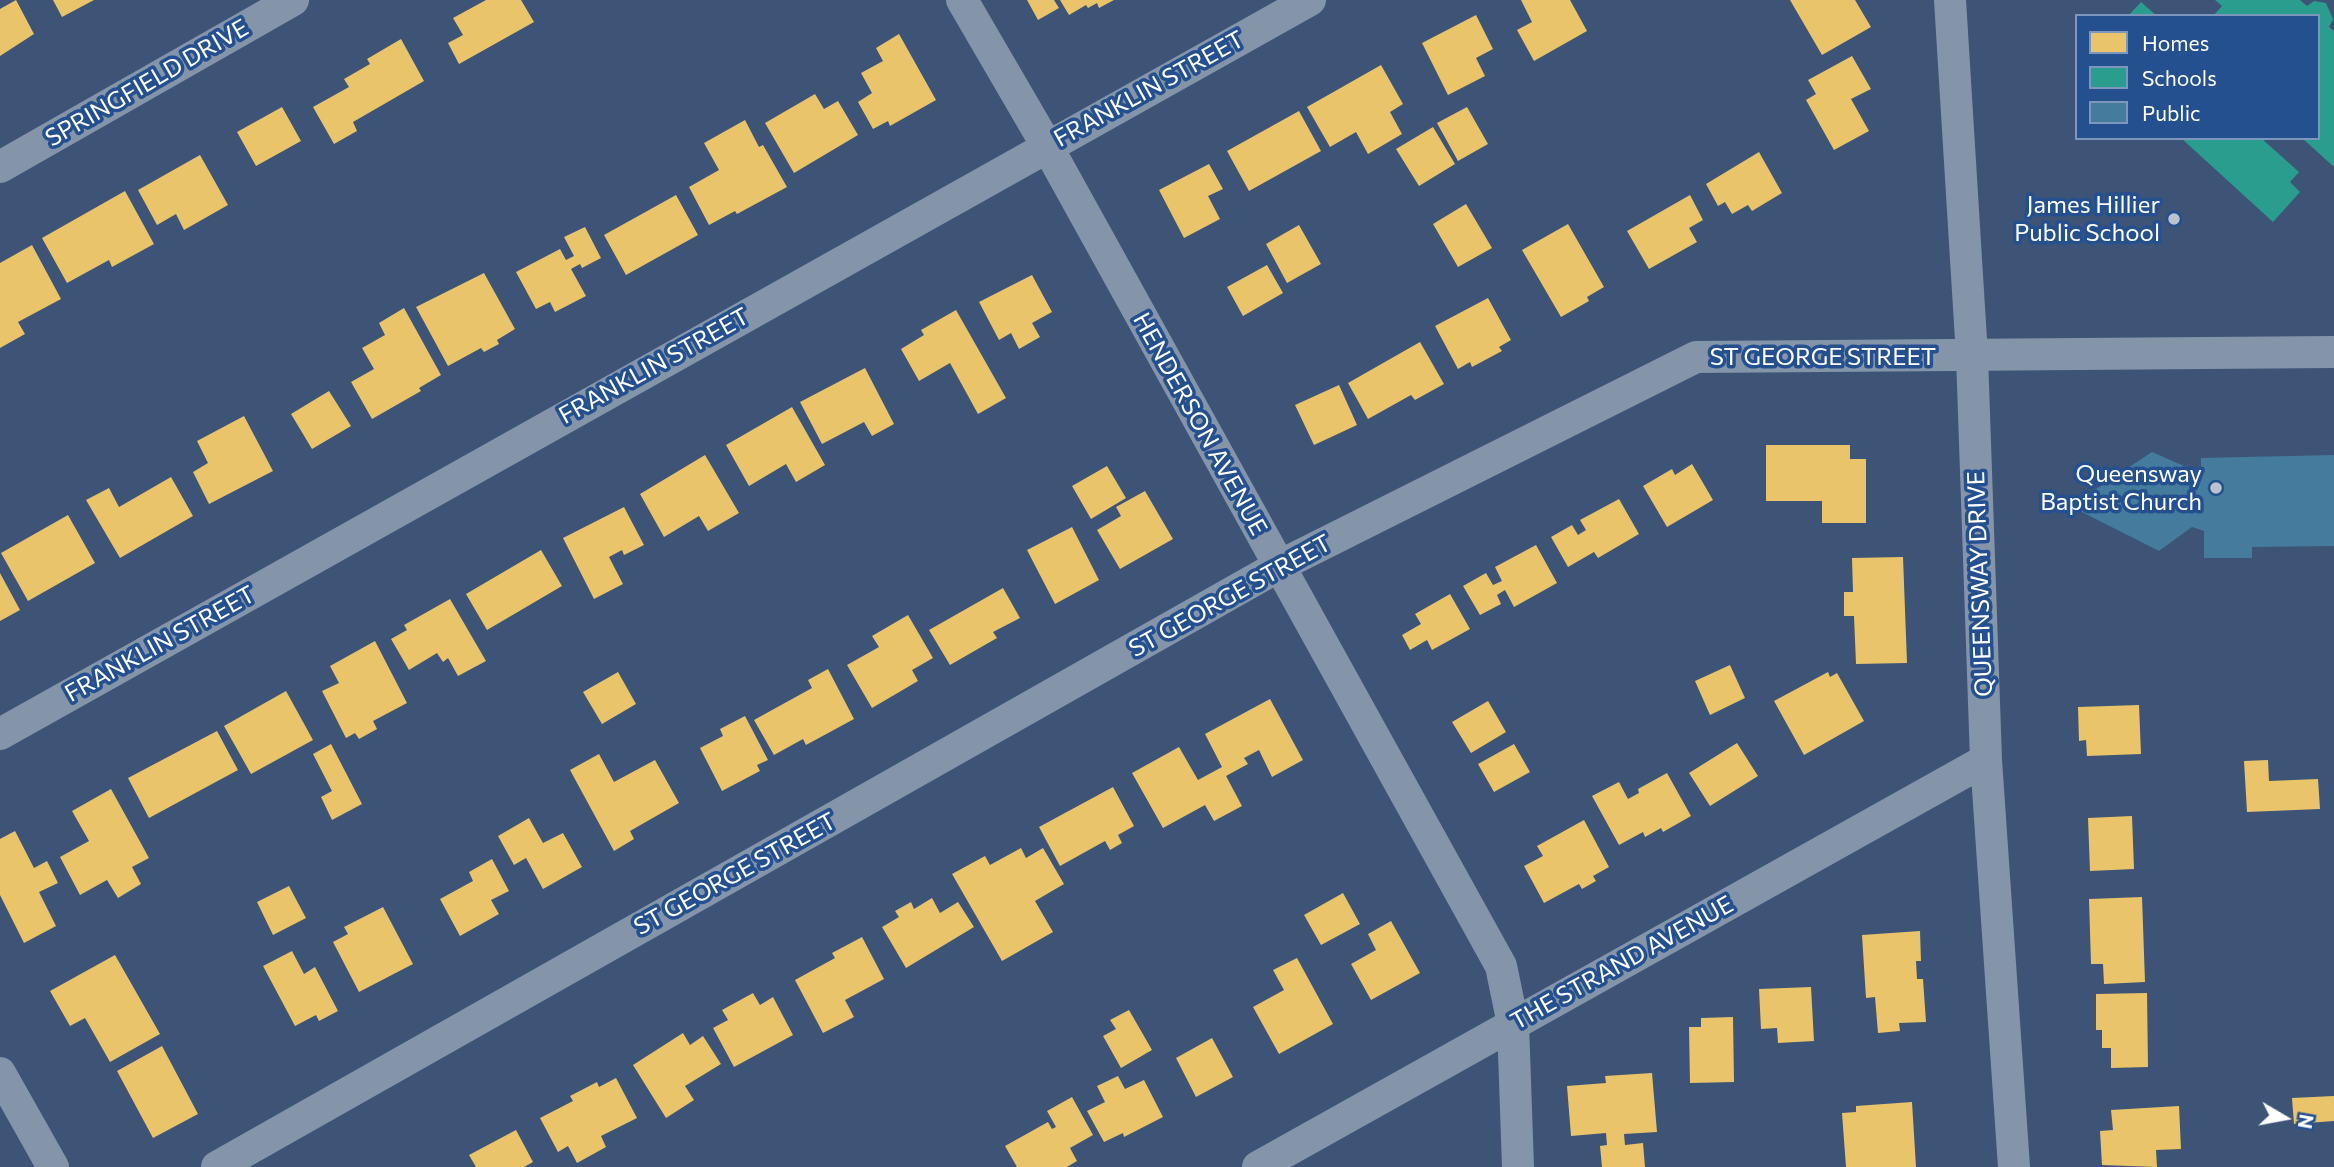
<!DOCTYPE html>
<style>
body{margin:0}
#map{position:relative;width:2334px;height:1167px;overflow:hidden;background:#3d5477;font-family:Commissioner,sans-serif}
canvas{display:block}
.legend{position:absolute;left:2075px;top:14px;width:245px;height:126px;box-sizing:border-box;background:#25508f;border:2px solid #7c96bc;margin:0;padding:9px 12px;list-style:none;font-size:21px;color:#fff}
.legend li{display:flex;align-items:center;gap:14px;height:35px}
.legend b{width:35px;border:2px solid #7c96bc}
.north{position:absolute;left:2250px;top:1083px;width:70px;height:70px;-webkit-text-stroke:5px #25508f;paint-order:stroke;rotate:100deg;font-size:19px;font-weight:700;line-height:28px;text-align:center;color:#fff}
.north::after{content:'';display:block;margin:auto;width:24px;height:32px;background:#fff;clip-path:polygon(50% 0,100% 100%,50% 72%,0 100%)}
</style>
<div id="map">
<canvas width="2334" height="1167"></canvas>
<ul class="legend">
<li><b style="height:19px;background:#e9c46a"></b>Homes</li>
<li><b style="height:19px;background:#2a9d8f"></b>Schools</li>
<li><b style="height:19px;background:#457b9d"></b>Public</li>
</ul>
<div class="north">N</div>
</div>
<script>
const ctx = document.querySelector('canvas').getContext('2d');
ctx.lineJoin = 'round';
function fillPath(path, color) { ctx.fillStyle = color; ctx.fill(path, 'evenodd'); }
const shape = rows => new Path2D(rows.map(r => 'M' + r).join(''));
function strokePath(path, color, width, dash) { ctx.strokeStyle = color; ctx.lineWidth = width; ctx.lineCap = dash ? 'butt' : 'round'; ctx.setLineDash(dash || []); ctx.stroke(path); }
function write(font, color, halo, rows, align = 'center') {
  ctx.font = font + ' Commissioner,sans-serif'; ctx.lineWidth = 7; ctx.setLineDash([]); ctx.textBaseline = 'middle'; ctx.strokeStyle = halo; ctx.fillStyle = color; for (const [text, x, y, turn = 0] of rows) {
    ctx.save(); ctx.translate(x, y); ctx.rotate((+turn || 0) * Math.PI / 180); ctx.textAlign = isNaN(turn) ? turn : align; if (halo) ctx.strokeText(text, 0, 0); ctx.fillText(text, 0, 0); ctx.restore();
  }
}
const homes = shape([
 [16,0,34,34,0,56,0,9],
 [53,0,94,0,62,17],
 [486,0,521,0,534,22,459,64,448,43,463,35,453,18],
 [1027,0,1054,0,1059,8,1038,20],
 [1060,0,1114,0,1099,8,1097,3,1088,8,1086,5,1069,15],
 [1521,0,1570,0,1587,31,1534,61,1517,30,1532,22],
 [1790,0,1855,0,1871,27,1822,55],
 [1476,15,1493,49,1476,58,1485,76,1448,95,1422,43],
 [899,34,936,100,890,126,888,121,873,129,858,102,872,93,861,73,883,61,876,48],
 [401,39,424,81,353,122,357,131,334,144,313,107,349,87,344,79,370,64,367,59],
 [1852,56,1871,89,1851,99,1869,131,1834,150,1806,100,1816,94,1808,80],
 [1381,65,1403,104,1390,112,1402,134,1368,154,1356,132,1330,147,1307,107],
 [815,94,824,109,838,101,858,135,794,173,765,123],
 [282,107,301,141,256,166,237,132],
 [1467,107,1488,144,1458,161,1437,123],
 [1299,111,1321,151,1249,191,1227,151],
 [745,120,759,147,763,145,787,187,737,214,735,211,709,225,689,187,719,170,704,143],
 [1433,127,1455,164,1419,186,1396,149],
 [1759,152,1782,193,1752,211,1748,205,1732,214,1725,202,1718,206,1706,184],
 [200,155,228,205,184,230,176,214,157,225,138,190],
 [1209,164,1223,189,1208,196,1220,219,1184,238,1159,190],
 [125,191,154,244,112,267,109,260,67,283,42,238],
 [676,195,698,235,626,275,604,235],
 [1690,195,1703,220,1689,228,1697,242,1649,269,1627,231],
 [1466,204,1492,248,1458,267,1433,224],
 [1568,224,1604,287,1587,297,1589,301,1561,317,1522,250],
 [1299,225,1321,264,1287,283,1266,244],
 [585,227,601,258,582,268,580,264,571,269,586,296,555,312,550,302,536,309,516,272,560,249,566,260,574,256,564,237],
 [32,245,61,299,18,322,25,334,0,348,0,263],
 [1267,265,1283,293,1243,316,1227,287],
 [484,273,515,329,497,340,499,344,484,352,481,348,448,366,416,307],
 [1032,275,1052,312,1032,323,1040,337,1019,349,1011,333,999,340,979,302],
 [1488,298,1511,340,1499,347,1502,351,1472,367,1470,362,1458,369,1435,326],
 [404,308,441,375,419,388,421,391,372,419,351,382,374,369,362,348,385,335,379,323],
 [956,310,1006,398,978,414,950,363,919,381,901,349,924,335,921,330],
 [1420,342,1444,384,1415,400,1411,395,1368,419,1348,383],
 [865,368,894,424,872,436,864,422,822,444,800,402],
 [1339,385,1357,425,1314,445,1295,405],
 [329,391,351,426,312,449,291,414],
 [792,407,825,465,796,482,786,464,749,486,726,445],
 [244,416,273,471,209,504,193,472,208,463,197,441],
 [1766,445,1850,445,1850,459,1866,459,1866,523,1822,523,1822,501,1766,501],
 [705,455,739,513,708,531,699,516,664,537,640,494],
 [1692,464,1713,500,1667,527,1643,486,1672,469,1675,475],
 [1107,466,1126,498,1091,519,1072,486],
 [171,477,193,516,120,558,86,500,109,488,119,507],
 [1145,491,1173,539,1120,569,1097,530,1121,516,1116,507],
 [1619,499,1639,534,1598,558,1594,552,1568,567,1551,537,1572,525,1578,535,1586,530,1580,520],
 [624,507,644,545,624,555,622,550,609,557,623,584,594,599,563,538],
 [68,515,95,563,28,601,1,553],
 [1072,527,1099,580,1055,604,1027,550],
 [1536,545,1557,583,1514,607,1505,590,1497,595,1501,604,1480,615,1463,586,1486,573,1493,585,1502,581,1495,567],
 [541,550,562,586,487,630,466,594],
 [1903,557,1907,663,1856,664,1854,616,1844,616,1844,592,1853,592,1852,558],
 [0,573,20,610,0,621],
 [1003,588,1020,618,993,632,997,638,950,665,929,630],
 [1450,594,1470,629,1432,650,1427,640,1410,650,1402,635,1421,624,1415,614],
 [450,599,486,661,458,676,448,658,443,662,437,653,409,670,391,639,407,630,404,625],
 [908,615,933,658,912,670,918,681,872,708,847,665,879,647,872,636],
 [375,641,407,703,373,721,377,729,359,739,355,733,346,738,322,691,339,683,330,666],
 [1730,665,1745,698,1710,715,1695,681],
 [828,669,854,719,806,745,803,739,774,755,754,720,812,688,808,680],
 [618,672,636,704,602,724,583,692],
 [1828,672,1830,677,1837,673,1864,721,1804,755,1774,701],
 [286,691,313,740,251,774,224,726],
 [1270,699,1303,760,1272,777,1259,750,1244,758,1248,764,1226,776,1242,806,1214,821,1205,805,1163,828,1132,773,1179,747,1198,780,1222,767,1205,734],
 [1488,701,1506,732,1471,753,1452,722],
 [2139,705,2141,754,2087,756,2086,740,2079,741,2078,707],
 [745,716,768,760,757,765,760,771,722,791,700,748,723,736,720,729],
 [217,731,238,770,149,818,128,778],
 [1737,743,1758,776,1710,806,1689,773],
 [331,744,362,804,332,820,321,797,332,791,313,754],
 [1514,744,1530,772,1494,792,1478,764],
 [599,754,614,782,655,760,679,803,630,831,634,839,614,851,570,770],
 [2268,760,2269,781,2318,779,2320,809,2247,812,2244,761],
 [1667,773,1691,816,1663,832,1661,828,1645,837,1643,832,1619,845,1592,796,1619,782,1628,799,1639,793,1638,789],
 [1113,787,1134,826,1118,835,1122,843,1110,850,1105,841,1060,866,1039,827],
 [111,789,149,858,132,867,141,884,118,898,107,880,80,895,60,857,89,841,72,811],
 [2132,816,2134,869,2090,871,2088,818],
 [529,818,543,843,563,833,582,867,543,889,526,858,514,865,498,836],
 [1584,820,1609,867,1593,876,1596,881,1582,889,1579,884,1544,903,1524,866,1543,856,1537,846],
 [15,831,34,868,47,861,58,883,39,892,56,926,24,943,0,895,0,839],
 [1021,848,1026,858,1043,848,1064,884,1035,901,1053,932,1002,961,952,874,985,856,990,865],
 [492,859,509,891,491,900,499,914,460,936,440,899,473,881,469,872],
 [289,886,306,918,273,935,257,902],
 [1343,893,1360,924,1321,945,1304,915],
 [2142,897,2145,982,2104,984,2103,964,2091,964,2089,899],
 [932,898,940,913,958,902,974,927,906,968,882,927,899,917,895,911,911,902,914,909],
 [383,907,413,964,359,992,333,942,348,934,344,927],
 [1391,921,1420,973,1371,1000,1351,964,1376,950,1368,934],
 [1920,931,1921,961,1916,961,1917,979,1923,979,1926,1022,1899,1023,1900,1031,1878,1033,1875,997,1866,998,1862,935],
 [862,937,884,979,845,1000,854,1017,823,1033,795,980,835,958,832,953],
 [292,951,304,974,315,967,338,1011,319,1021,316,1015,295,1026,263,966],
 [115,955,160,1034,110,1062,85,1018,70,1026,50,991],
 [1297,958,1333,1024,1279,1054,1253,1007,1284,990,1273,970],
 [1811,987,1814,1041,1778,1043,1777,1028,1761,1029,1759,989],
 [753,993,760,1005,773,997,793,1035,734,1067,713,1028,728,1020,722,1010],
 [2147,993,2148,1067,2111,1068,2111,1048,2102,1048,2102,1030,2096,1030,2096,994],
 [1129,1010,1152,1050,1121,1068,1103,1036,1116,1029,1110,1020],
 [1733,1017,1734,1082,1690,1083,1689,1027,1701,1027,1701,1018],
 [683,1033,690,1045,703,1036,721,1064,685,1086,694,1100,666,1118,633,1065],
 [1212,1038,1233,1077,1196,1097,1176,1058],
 [162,1046,198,1114,153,1138,117,1071],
 [1652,1073,1657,1132,1624,1134,1625,1145,1643,1143,1645,1167,1602,1167,1600,1146,1607,1145,1606,1133,1571,1136,1567,1086,1606,1083,1605,1076],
 [1118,1076,1125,1089,1144,1080,1163,1117,1124,1137,1123,1133,1104,1142,1087,1111,1105,1102,1097,1086],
 [616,1078,637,1118,601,1136,606,1147,577,1163,568,1146,558,1152,540,1118,573,1101,570,1096,597,1082,599,1087],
 [2334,1096,2334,1121,2294,1124,2292,1098],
 [1072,1097,1093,1135,1070,1148,1077,1161,1067,1167,1017,1167,1005,1146,1048,1122,1052,1129,1056,1127,1047,1111],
 [1912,1102,1916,1167,1846,1167,1842,1113,1856,1112,1856,1106],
 [2179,1106,2181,1149,2156,1150,2157,1167,2102,1165,2100,1131,2113,1130,2111,1110],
 [516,1130,533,1162,524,1167,476,1167,469,1155]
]);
const schools = shape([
 [2215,0,2300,0,2307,6,2314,1,2326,3,2333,19,2329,27,2334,31,2334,167,2302,138,2318,138,2318,16,2213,16,2222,6],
 [2141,2,2157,16,2128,16],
 [2181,138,2261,138,2299,172,2290,182,2300,192,2273,222]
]);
const public = shape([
 [2152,452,2193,470,2201,470,2201,458,2334,455,2334,546,2252,547,2252,558,2204,558,2204,531,2192,527,2159,551,2070,506]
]);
const street = shape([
 [962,0,1047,146,1501,966,1513,1024,1518,1167],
 [1950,0,1972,356,1986,760,2014,1167],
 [0,167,293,0],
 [0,734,1310,0],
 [0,1073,53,1167],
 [217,1167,1279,566,1696,357,2334,352],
 [1258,1167,1986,760]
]);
const markers = [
 [2174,219,7,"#bbc3cf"],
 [2216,488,7,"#bbc3cf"]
];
const streetNames = [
 ["SPRINGFIELD DRIVE",147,83,-30],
 ["FRANKLIN STREET",1149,89,-29],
 ["ST GEORGE STREET",1823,357],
 ["FRANKLIN STREET",654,366,-29],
 ["HENDERSON AVENUE",1200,424,61],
 ["QUEENSWAY DRIVE",1980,584,-92],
 ["ST GEORGE STREET",1230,596,-29],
 ["FRANKLIN STREET",160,644,-29],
 ["ST GEORGE STREET",735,874,-29],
 ["THE STRAND AVENUE",1622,963,-29]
];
const poiNames = [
 ["James Hillier",2160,205],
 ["Public School",2160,233],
 ["Queensway",2202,474],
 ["Baptist Church",2202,502]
];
fillPath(homes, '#e9c46a');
fillPath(schools, '#2a9d8f');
fillPath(public, '#457b9d');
strokePath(street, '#8495aa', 32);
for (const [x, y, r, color] of markers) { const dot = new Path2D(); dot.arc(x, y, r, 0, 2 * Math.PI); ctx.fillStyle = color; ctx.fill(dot); strokePath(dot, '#25508f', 2.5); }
write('24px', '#fff', '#25508f', streetNames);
write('24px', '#fff', '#25508f', poiNames, 'right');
</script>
